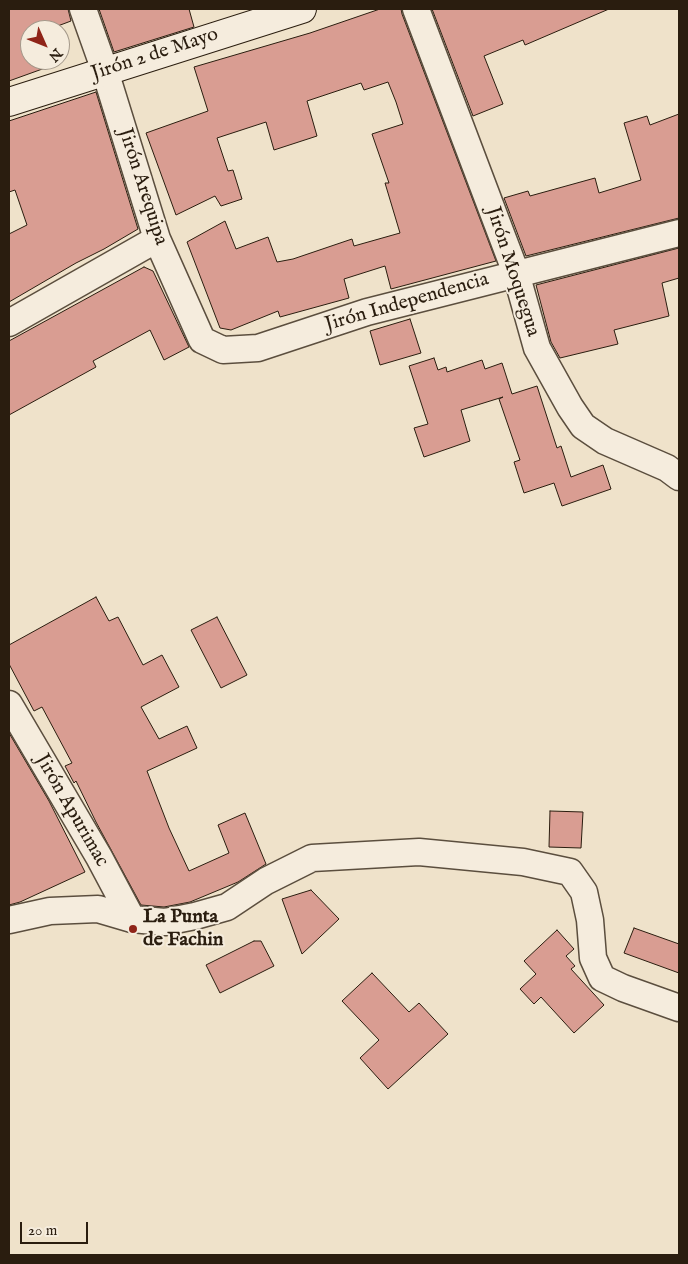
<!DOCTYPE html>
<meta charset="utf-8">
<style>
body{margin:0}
#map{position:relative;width:688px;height:1264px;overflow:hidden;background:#efe2ca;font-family:"IM FELL English",serif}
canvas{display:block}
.frame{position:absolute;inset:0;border:10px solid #2a1d0f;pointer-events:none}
.north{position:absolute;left:20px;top:20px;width:50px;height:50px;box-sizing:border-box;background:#f5ecdd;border:1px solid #a4998b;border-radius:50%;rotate:134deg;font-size:14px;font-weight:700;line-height:20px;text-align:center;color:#2a1d0f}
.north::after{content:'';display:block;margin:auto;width:18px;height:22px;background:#8f2418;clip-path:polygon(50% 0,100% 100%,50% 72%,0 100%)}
.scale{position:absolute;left:20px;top:1222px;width:68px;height:22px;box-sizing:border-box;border:2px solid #2a1d0f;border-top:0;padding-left:6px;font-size:15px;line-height:18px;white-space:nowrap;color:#2a1d0f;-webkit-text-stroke:4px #f5ecdd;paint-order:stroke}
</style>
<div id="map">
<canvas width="688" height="1264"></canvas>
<div class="frame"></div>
<div class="north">N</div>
<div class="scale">20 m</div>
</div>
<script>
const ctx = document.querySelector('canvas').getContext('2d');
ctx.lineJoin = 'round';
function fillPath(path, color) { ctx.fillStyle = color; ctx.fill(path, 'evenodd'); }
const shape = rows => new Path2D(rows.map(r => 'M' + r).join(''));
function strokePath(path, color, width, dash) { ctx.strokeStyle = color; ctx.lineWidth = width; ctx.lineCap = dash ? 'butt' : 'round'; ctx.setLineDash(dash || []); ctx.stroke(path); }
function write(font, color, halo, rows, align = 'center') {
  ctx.font = font + ' "IM FELL English",serif'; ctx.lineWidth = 4; ctx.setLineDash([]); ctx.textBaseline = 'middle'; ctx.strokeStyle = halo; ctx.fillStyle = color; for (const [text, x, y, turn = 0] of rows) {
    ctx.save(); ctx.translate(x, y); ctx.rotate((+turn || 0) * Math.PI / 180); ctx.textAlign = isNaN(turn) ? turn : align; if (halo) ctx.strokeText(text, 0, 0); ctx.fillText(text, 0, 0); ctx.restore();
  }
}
const building = shape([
 [9,9,68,9,71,21,47,30,30,30,30,60,58,60,59,63,9,81,9,9],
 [99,9,189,9,194,27,114,52,99,9],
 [380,9,401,9,402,14,496,261,391,289,385,266,344,279,349,298,280,317,278,311,231,330,220,328,187,242,225,221,236,249,268,237,277,262,293,259,352,239,354,246,400,233,385,183,389,183,372,134,403,124,396,102,388,82,364,90,361,83,307,101,317,136,274,150,266,122,217,138,228,171,233,170,242,199,221,206,215,196,176,215,146,133,208,111,194,67,310,33,380,9],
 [432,9,609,9,525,45,523,40,484,56,503,104,473,116,432,9],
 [96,92,138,229,104,249,76,263,9,302,9,234,27,225,15,190,9,192,9,121,96,92],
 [679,114,679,218,526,256,504,198,528,191,530,196,595,178,599,193,641,180,624,123,647,116,650,125,679,114],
 [679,248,679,278,662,283,669,316,614,330,618,344,560,358,551,342,536,285,679,248],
 [144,267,153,271,189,347,164,360,150,330,93,361,96,367,9,415,9,341,144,267],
 [410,319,421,353,380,365,370,331,410,319],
 [434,358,438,370,446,367,447,372,482,360,485,369,502,363,512,394,537,386,557,448,561,446,571,477,603,465,611,489,562,506,554,483,524,493,514,462,520,460,499,399,503,397,461,410,470,441,424,457,414,428,428,424,409,366,434,358],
 [96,597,109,621,118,617,143,665,162,655,179,687,141,707,159,739,187,726,197,748,147,771,169,828,189,871,229,853,218,825,245,813,266,864,238,882,190,902,164,907,141,905,96,822,76,781,74,783,65,766,72,763,42,707,34,711,9,664,9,645,96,597],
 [217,617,247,675,221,688,191,630,217,617],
 [9,733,49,801,85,872,20,902,9,905,9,733],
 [550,811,583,812,581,848,549,847,550,811],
 [311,890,339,919,302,954,282,899,311,890],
 [634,928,679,944,679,973,624,953,634,928],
 [557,930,574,949,566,956,575,966,571,969,604,1005,574,1033,541,997,534,1004,520,989,536,974,524,961,557,930],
 [254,941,261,941,274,966,220,993,206,965,254,941],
 [372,973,409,1012,419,1003,448,1034,388,1089,360,1058,379,1040,342,1001,372,973]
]);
const street = shape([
 [83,9,105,71,157,239,202,340,223,350,258,348,367,312,679,233],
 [416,9,516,273,537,348,570,407,583,426,605,441,667,468,679,477],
 [9,323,157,239],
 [9,704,99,857,132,919],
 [9,920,50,911,98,909,132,919,165,922,195,916,227,907,266,881,312,858,419,852,523,862,570,872,584,892,590,920,593,958,602,978,623,988,679,1008]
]);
const secondary = shape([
 [9,102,302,9]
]);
const markers = [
 [133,929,5,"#8f2418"]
];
const streetNames = [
 ["Jirón 2 de Mayo",155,55,-18],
 ["Jirón Arequipa",142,187,72],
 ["Jirón Moquegua",512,272,72],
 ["Jirón Independencia",407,303,-16],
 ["Jirón Apurimac",71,811,60]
];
const poiNames = [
 ["La Punta",143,918],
 ["de Fachin",143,941]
];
fillPath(building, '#d99d92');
strokePath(building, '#2a1d0f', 1);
strokePath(street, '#5b4e3e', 29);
strokePath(secondary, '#2a1d0f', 30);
strokePath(street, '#f5ecdd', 26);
strokePath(secondary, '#f5ecdd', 28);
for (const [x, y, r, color] of markers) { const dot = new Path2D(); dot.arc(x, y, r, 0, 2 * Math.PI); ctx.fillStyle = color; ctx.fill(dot); strokePath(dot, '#f5ecdd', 2); }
write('20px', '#2a1d0f', '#f5ecdd', streetNames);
write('bold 20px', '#2a1d0f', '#f5ecdd', poiNames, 'left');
</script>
